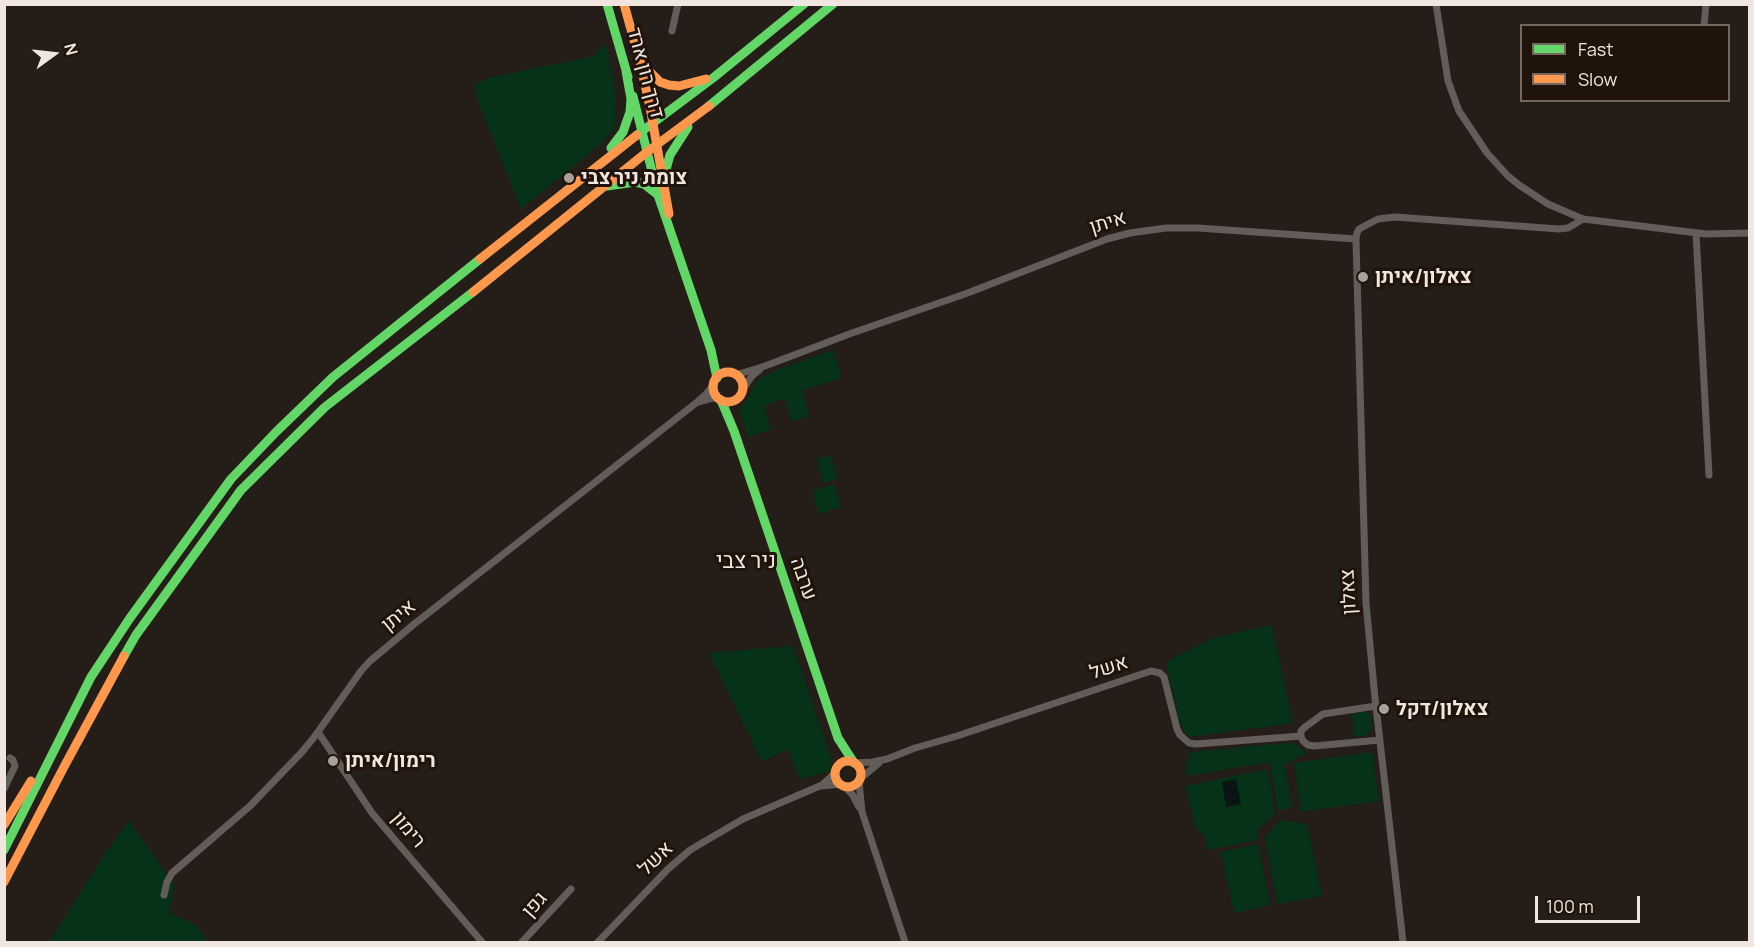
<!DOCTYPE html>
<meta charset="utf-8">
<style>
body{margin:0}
#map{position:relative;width:1754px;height:947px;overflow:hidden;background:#241d18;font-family:Manrope,sans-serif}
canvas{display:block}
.frame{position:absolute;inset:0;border:6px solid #f0e6df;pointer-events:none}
.legend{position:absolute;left:1520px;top:24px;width:210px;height:78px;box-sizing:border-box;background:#201309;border:2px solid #73675f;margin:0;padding:8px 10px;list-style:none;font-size:18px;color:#f0e6df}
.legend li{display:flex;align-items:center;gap:12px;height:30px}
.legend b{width:30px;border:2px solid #73675f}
.north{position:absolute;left:24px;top:24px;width:60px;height:60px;-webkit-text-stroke:4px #201309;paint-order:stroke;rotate:75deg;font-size:16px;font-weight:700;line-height:24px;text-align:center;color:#f0e6df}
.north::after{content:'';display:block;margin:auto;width:21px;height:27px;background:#f0e6df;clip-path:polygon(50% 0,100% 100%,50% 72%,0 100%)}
.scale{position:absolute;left:1535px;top:896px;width:105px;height:27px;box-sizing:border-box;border:3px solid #f0e6df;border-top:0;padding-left:8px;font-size:18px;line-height:21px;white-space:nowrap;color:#f0e6df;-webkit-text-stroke:4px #201309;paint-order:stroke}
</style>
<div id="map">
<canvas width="1754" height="947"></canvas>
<div class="frame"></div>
<ul class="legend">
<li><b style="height:8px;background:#63d668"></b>Fast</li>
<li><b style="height:8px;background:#ff974d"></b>Slow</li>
</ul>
<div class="north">N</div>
<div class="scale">100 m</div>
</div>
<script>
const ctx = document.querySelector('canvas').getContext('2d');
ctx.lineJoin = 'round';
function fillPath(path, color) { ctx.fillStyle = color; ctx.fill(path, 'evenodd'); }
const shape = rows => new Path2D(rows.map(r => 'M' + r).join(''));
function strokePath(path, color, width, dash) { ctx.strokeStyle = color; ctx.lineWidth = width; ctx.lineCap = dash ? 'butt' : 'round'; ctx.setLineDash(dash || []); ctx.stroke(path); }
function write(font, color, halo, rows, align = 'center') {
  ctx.font = font + ' Manrope,Heebo,sans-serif'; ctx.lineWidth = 6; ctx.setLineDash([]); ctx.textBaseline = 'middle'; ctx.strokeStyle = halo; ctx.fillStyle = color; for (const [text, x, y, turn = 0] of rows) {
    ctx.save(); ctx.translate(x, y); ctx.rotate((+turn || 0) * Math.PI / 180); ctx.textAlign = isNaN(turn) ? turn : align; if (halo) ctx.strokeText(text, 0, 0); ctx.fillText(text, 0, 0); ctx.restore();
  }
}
const green = shape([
 [606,43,616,95,615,127,603,142,521,209,475,94,475,84,488,78,594,56],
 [833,350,842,378,802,390,809,416,792,422,784,398,764,406,771,429,748,437,739,412,758,380,774,371],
 [830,455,838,478,824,483,816,459],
 [834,484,841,507,819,514,812,491],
 [1272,625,1293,723,1189,737,1185,733,1180,722,1166,663,1171,659,1216,637],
 [793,646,831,758,831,771,800,779,788,749,762,762,709,653],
 [1363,712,1368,713,1371,717,1372,729,1367,735,1355,737,1351,714],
 [1288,743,1293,743,1307,753,1284,765,1293,807,1278,811,1270,762,1187,776,1186,767,1190,752],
 [1372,752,1379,801,1301,812,1294,763],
 [1268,769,1275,814,1261,825,1258,830,1257,840,1208,850,1204,835,1196,828,1185,786],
 [1281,820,1307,824,1322,896,1278,904,1277,901,1265,840,1268,833],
 [129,821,174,885,169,913,195,924,208,942,48,942,59,927,104,855],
 [1258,844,1270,905,1234,913,1221,852]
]);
const water = shape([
 [1236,779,1241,804,1226,807,1222,782]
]);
const street = shape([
 [1436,4,1448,81,1459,111,1487,153,1508,176,1519,185,1548,204,1583,219,1706,234,1750,233],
 [1704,26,1706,4],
 [672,31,678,4],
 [1696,233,1709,475],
 [736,375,765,366,852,333,965,294,1107,239,1130,233,1166,228,1198,228,1356,239],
 [743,389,752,376,760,369],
 [699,402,713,398,719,399],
 [318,732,372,813,482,942],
 [1301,736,1301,731,1305,727,1323,714,1376,706],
 [1301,736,1303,741,1308,745,1314,746,1380,740],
 [855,763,873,762,887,759,915,748,957,736,1151,671,1160,673,1164,677,1177,729,1180,735,1189,743,1196,744,1301,736],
 [861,778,879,763],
 [859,781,862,812,905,942],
 [822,786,841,784],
 [844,786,852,794,859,807],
 [4,789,15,766,13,760,10,758],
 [164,895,167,882,172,873,250,806,302,752,315,736,361,671,369,662,413,625,696,403,707,393,714,384],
 [522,942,571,889],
 [598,942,668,869,690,850,743,819,822,785,836,772],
 [1403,942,1375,698,1366,603,1356,239,1357,233,1359,229,1378,219,1395,217,1559,229,1568,228,1583,219]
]);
const fast = shape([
 [607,4,628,77],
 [633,96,658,195,711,350,717,378],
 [709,106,833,4],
 [637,135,713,78,804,4],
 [611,148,623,132,630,112,631,99,626,71],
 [663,180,670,155,688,127],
 [607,186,635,182,644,184,658,195],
 [721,400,734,431,838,738,854,763],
 [124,656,136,635,241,490,325,407,473,292],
 [4,850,91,677,130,618,231,479,276,432,333,377,480,259]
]);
const slow = shape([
 [624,4,640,62,650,107,669,214],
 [640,62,660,82,669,85,679,86,706,79],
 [480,259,637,135],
 [473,292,647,152,709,106],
 '713 387a15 15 0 1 1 30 0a15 15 0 1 1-30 0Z',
 '835 774a13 13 0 1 1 26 0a13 13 0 1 1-26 0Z',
 [4,825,31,781],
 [4,882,65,765,124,656]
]);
const markers = [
 [569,178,6,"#a9a099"],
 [1363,277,6,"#a9a099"],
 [1384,709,6,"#a9a099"],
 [333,761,6,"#a9a099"]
];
const streetNames = [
 ["דרך רון ארד",645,73,75],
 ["איתן",1108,223,-17],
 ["ערבה",803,579,71],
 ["צאלון",1349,592,-93],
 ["איתן",399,616,-39],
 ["אשל",1109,668,-18],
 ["רימון",408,830,50],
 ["אשל",656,859,-44],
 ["גפן",535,905,-48]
];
const poiNames = [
 ["צומת ניר צבי",581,178],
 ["צאלון/איתן",1375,277],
 ["צאלון/דקל",1396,709],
 ["רימון/איתן",345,761]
];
const quarterNames = [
 ["ניר צבי",746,562]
];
fillPath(green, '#063317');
fillPath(water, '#091515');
strokePath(street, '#635d59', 7);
strokePath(fast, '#63d668', 9);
strokePath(slow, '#ff974d', 9);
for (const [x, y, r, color] of markers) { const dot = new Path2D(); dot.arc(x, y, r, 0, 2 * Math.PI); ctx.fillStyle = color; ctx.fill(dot); strokePath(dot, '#201309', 2); }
write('20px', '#f0e6df', '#201309', streetNames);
write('bold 20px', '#f0e6df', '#201309', poiNames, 'left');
write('22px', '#f0e6df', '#201309', quarterNames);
</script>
